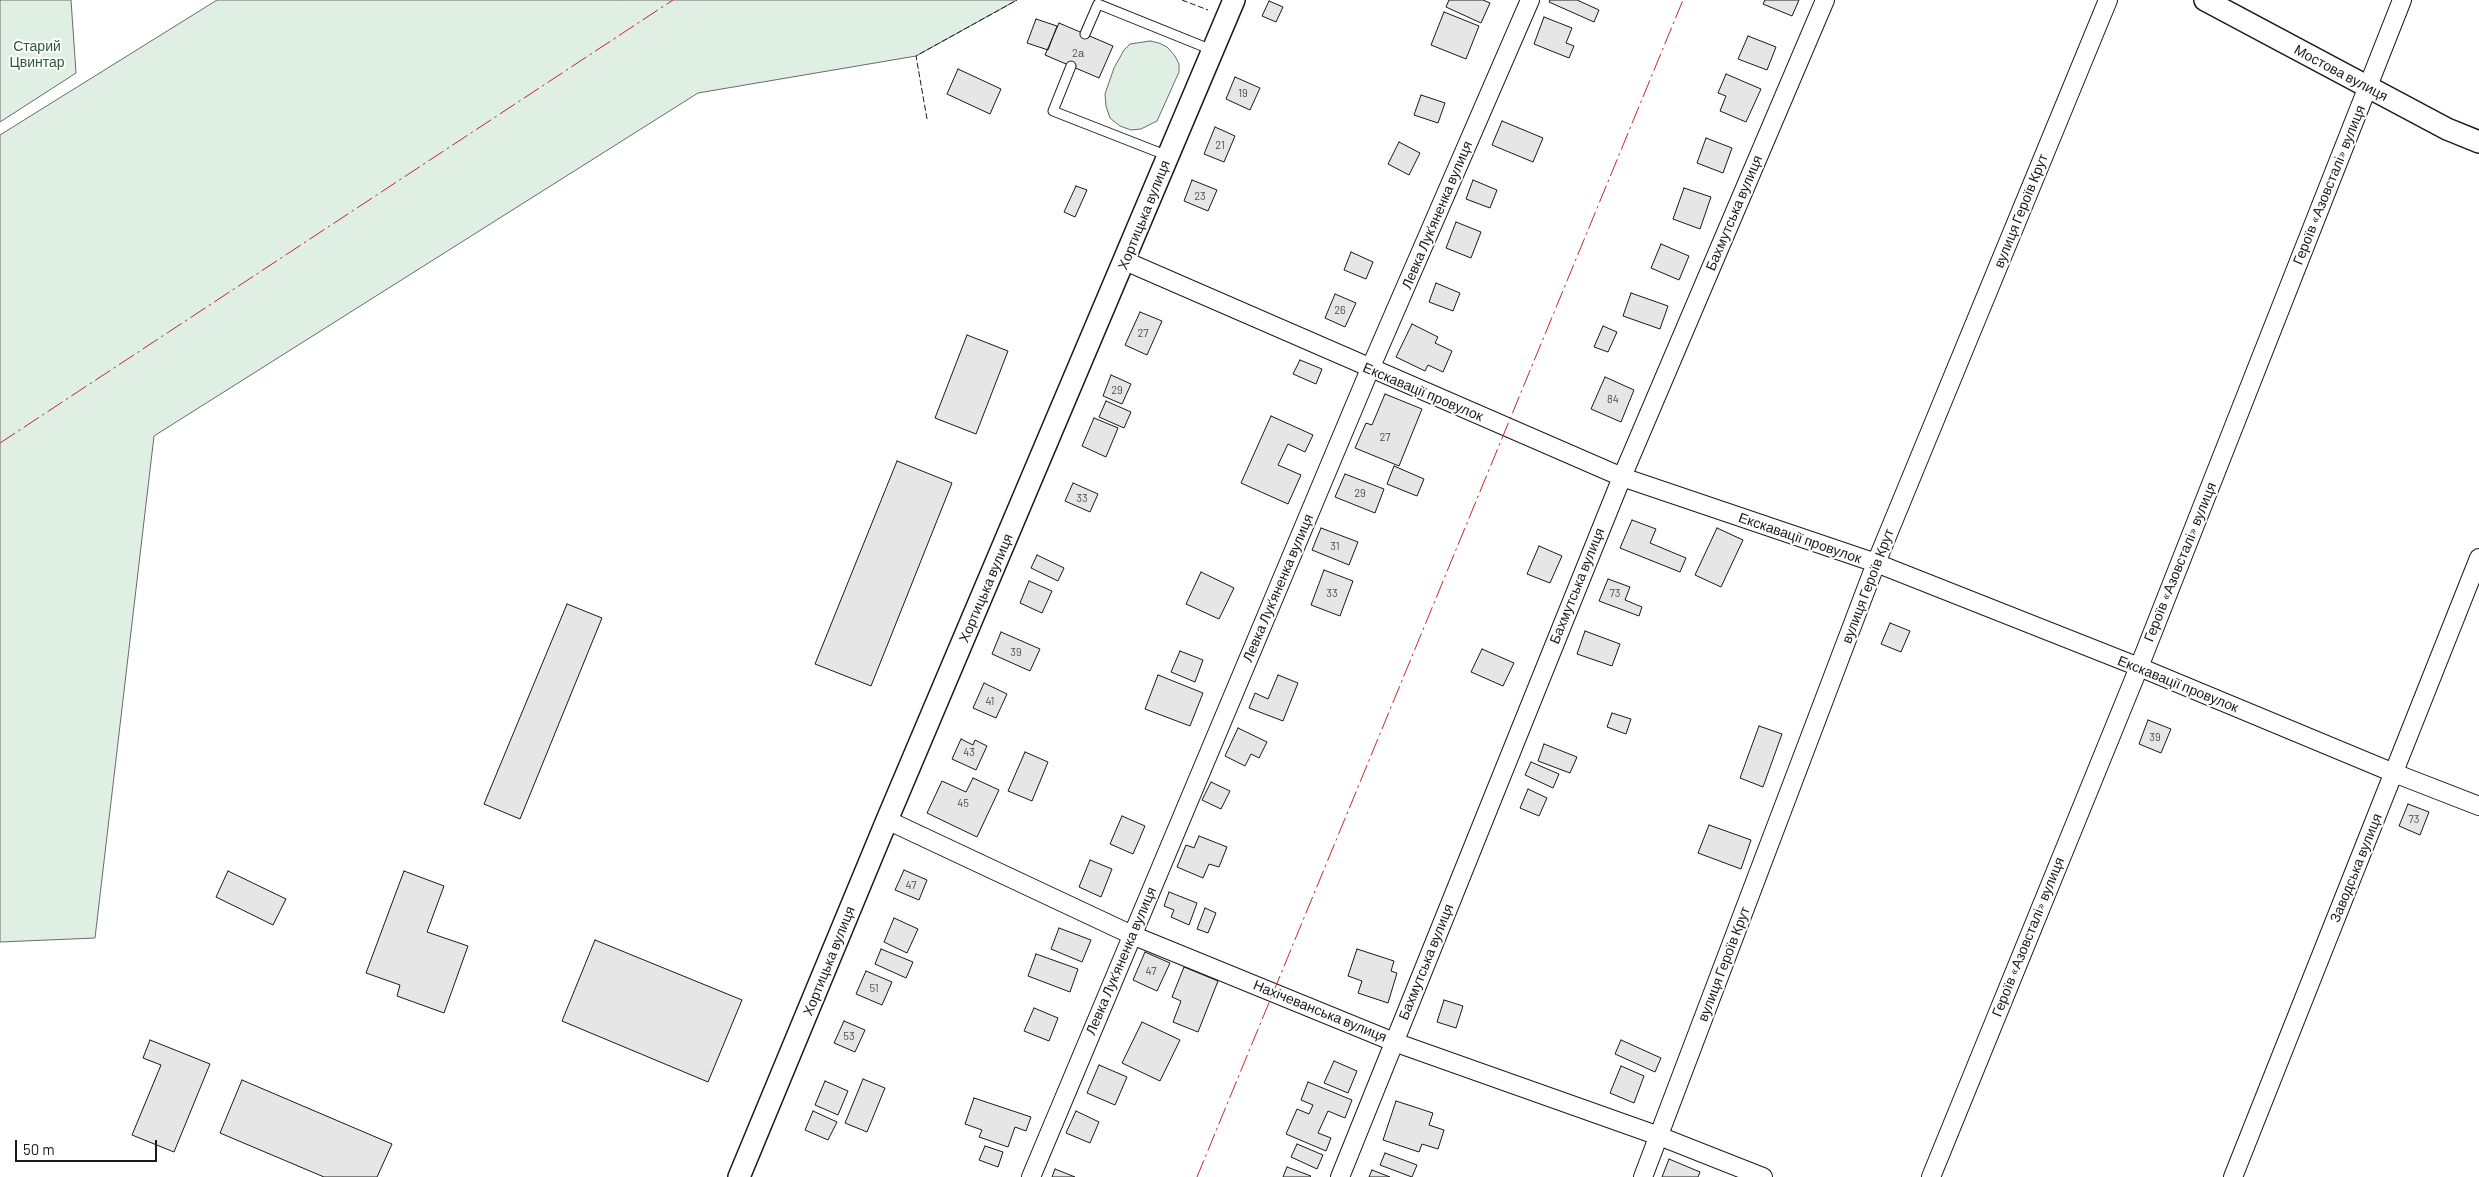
<!DOCTYPE html>
<meta charset="utf-8">
<style>
body{margin:0}
#map{position:relative;width:2479px;height:1177px;overflow:hidden;background:#fff;font-family:Barlow,sans-serif}
canvas{display:block}
.scale{position:absolute;left:15px;top:1140px;width:142px;height:22px;box-sizing:border-box;border:2px solid #1a1a1a;border-top:0;padding-left:6px;font-size:15px;line-height:18px;white-space:nowrap;color:#1a1a1a;-webkit-text-stroke:4px #fff;paint-order:stroke}
</style>
<div id="map">
<canvas width="2479" height="1177"></canvas>
<div class="scale">50 m</div>
</div>
<script>
const ctx = document.querySelector('canvas').getContext('2d');
ctx.lineJoin = 'round';
function fillPath(path, color) { ctx.fillStyle = color; ctx.fill(path, 'evenodd'); }
const shape = rows => new Path2D(rows.map(r => 'M' + r).join(''));
function strokePath(path, color, width, dash) { ctx.strokeStyle = color; ctx.lineWidth = width; ctx.lineCap = dash ? 'butt' : 'round'; ctx.setLineDash(dash || []); ctx.stroke(path); }
function write(font, color, halo, rows, align = 'center') {
  ctx.font = font + ' Barlow,sans-serif'; ctx.lineWidth = 4; ctx.setLineDash([]); ctx.textBaseline = 'middle'; ctx.strokeStyle = halo; ctx.fillStyle = color; for (const [text, x, y, turn = 0] of rows) {
    ctx.save(); ctx.translate(x, y); ctx.rotate((+turn || 0) * Math.PI / 180); ctx.textAlign = isNaN(turn) ? turn : align; if (halo) ctx.strokeText(text, 0, 0); ctx.fillText(text, 0, 0); ctx.restore();
  }
}
const green = shape([
 [0,0,71,0,76,73,0,122,0,0],
 [217,0,1017,0,916,56,698,93,154,436,95,938,0,942,0,135,217,0],
 [1150,41,1159,43,1167,47,1175,56,1179,64,1179,72,1157,121,1141,129,1131,130,1120,126,1110,118,1106,106,1105,94,1114,68,1124,50,1130,44,1150,41]
]);
const building = shape([
 [1449,0,1483,0,1490,3,1481,23,1446,7,1449,0],
 [1550,0,1577,0,1599,10,1594,22,1549,2,1550,0],
 [1765,0,1799,0,1792,16,1763,4,1765,0],
 [1269,1,1283,7,1276,22,1262,16,1269,1],
 [1444,12,1479,26,1466,59,1431,45,1444,12],
 [1544,17,1572,28,1566,43,1574,46,1569,58,1534,44,1544,17],
 [1036,19,1057,26,1048,50,1027,43,1036,19],
 [1059,23,1113,46,1099,78,1045,55,1059,23],
 [1748,36,1776,47,1767,70,1738,59,1748,36],
 [958,69,1001,89,990,114,947,94,958,69],
 [1726,74,1761,89,1746,122,1720,111,1726,96,1718,93,1726,74],
 [1235,77,1260,88,1250,110,1226,99,1235,77],
 [1421,95,1445,103,1438,123,1414,115,1421,95],
 [1502,121,1543,138,1533,162,1492,145,1502,121],
 [1215,127,1235,136,1224,162,1204,154,1215,127],
 [1706,138,1732,148,1723,173,1697,163,1706,138],
 [1399,142,1420,153,1409,175,1388,164,1399,142],
 [1192,180,1217,190,1208,211,1184,201,1192,180],
 [1473,180,1497,190,1490,208,1466,199,1473,180],
 [1076,186,1087,190,1075,217,1064,212,1076,186],
 [1684,188,1711,197,1700,229,1673,219,1684,188],
 [1456,222,1481,232,1471,258,1446,248,1456,222],
 [1661,244,1689,256,1679,280,1651,268,1661,244],
 [1351,252,1373,262,1366,279,1344,270,1351,252],
 [1436,283,1460,293,1453,311,1429,302,1436,283],
 [1631,293,1668,306,1660,329,1623,316,1631,293],
 [1335,294,1356,303,1345,327,1325,318,1335,294],
 [1140,312,1162,321,1147,355,1125,345,1140,312],
 [1412,324,1438,337,1435,343,1452,351,1443,372,1428,365,1425,371,1396,357,1412,324],
 [1603,326,1617,332,1608,352,1594,347,1603,326],
 [967,335,1008,351,976,434,935,418,967,335],
 [1300,360,1322,369,1316,384,1293,374,1300,360],
 [1111,375,1131,384,1122,404,1103,396,1111,375],
 [1605,377,1634,390,1621,422,1591,409,1605,377],
 [1385,394,1422,409,1399,466,1355,448,1366,423,1372,425,1385,394],
 [1106,401,1131,412,1124,428,1099,417,1106,401],
 [1271,416,1313,435,1305,452,1288,444,1278,465,1301,475,1288,504,1241,483,1271,416],
 [1094,418,1118,428,1106,457,1082,446,1094,418],
 [897,461,952,483,871,686,815,664,897,461],
 [1394,466,1424,479,1417,496,1387,484,1394,466],
 [1345,474,1384,489,1375,513,1335,497,1345,474],
 [1073,483,1098,494,1090,512,1065,501,1073,483],
 [1632,520,1656,529,1650,543,1686,558,1680,572,1620,548,1632,520],
 [1321,528,1358,542,1349,565,1312,550,1321,528],
 [1717,528,1743,540,1721,587,1695,575,1717,528],
 [1539,546,1562,556,1550,583,1527,574,1539,546],
 [1037,555,1064,568,1058,581,1031,568,1037,555],
 [1324,570,1353,581,1340,616,1311,605,1324,570],
 [1201,572,1234,588,1219,619,1186,604,1201,572],
 [1608,579,1630,587,1625,600,1642,607,1639,616,1599,601,1608,579],
 [1029,581,1052,591,1042,613,1020,603,1029,581],
 [567,604,602,618,520,819,484,804,567,604],
 [1890,623,1910,631,1901,652,1881,644,1890,623],
 [1585,631,1620,644,1612,666,1577,654,1585,631],
 [1001,632,1040,649,1030,671,992,654,1001,632],
 [1482,649,1514,663,1503,686,1471,672,1482,649],
 [1180,651,1203,660,1195,682,1171,672,1180,651],
 [1158,675,1203,693,1190,726,1145,709,1158,675],
 [1278,675,1298,683,1283,721,1249,708,1255,693,1268,699,1278,675],
 [984,683,1007,694,996,718,973,708,984,683],
 [1612,713,1631,719,1626,734,1607,727,1612,713],
 [2148,720,2171,729,2161,753,2139,744,2148,720],
 [1759,726,1782,734,1763,787,1740,778,1759,726],
 [1238,728,1267,742,1259,758,1251,754,1245,766,1225,756,1238,728],
 [961,739,973,745,975,740,987,746,976,770,952,759,961,739],
 [1544,744,1577,757,1570,773,1538,761,1544,744],
 [1025,752,1048,762,1032,801,1008,791,1025,752],
 [1531,762,1559,774,1553,788,1525,775,1531,762],
 [973,778,999,790,977,837,927,813,942,781,966,792,973,778],
 [1211,782,1230,791,1221,809,1202,800,1211,782],
 [1528,789,1547,798,1539,816,1520,808,1528,789],
 [2408,804,2429,812,2420,835,2399,826,2408,804],
 [1122,816,1145,826,1133,854,1110,844,1122,816],
 [1709,825,1751,840,1741,869,1698,853,1709,825],
 [1199,836,1227,847,1219,867,1209,864,1203,878,1177,867,1186,845,1194,848,1199,836],
 [1090,860,1112,869,1101,897,1079,887,1090,860],
 [904,870,927,880,919,900,895,890,904,870],
 [228,871,286,899,273,925,216,897,228,871],
 [404,871,444,886,427,932,468,946,444,1013,397,996,400,985,366,973,404,871],
 [1169,892,1197,903,1189,925,1171,917,1174,910,1164,906,1169,892],
 [1205,908,1216,913,1208,933,1197,929,1205,908],
 [894,918,918,929,907,953,884,942,894,918],
 [1059,928,1091,940,1082,962,1051,949,1059,928],
 [595,940,742,1000,708,1082,562,1021,595,940],
 [881,949,913,962,906,978,875,964,881,949],
 [1357,949,1394,961,1391,971,1397,973,1388,1003,1358,993,1362,981,1348,976,1357,949],
 [1145,952,1170,963,1157,991,1133,980,1145,952],
 [1036,954,1078,969,1070,992,1028,976,1036,954],
 [1184,967,1218,981,1198,1032,1173,1022,1181,1001,1172,997,1184,967],
 [866,971,892,982,882,1005,856,994,866,971],
 [1444,1000,1463,1006,1456,1028,1437,1022,1444,1000],
 [1034,1008,1058,1018,1049,1041,1024,1031,1034,1008],
 [844,1021,865,1030,855,1052,834,1043,844,1021],
 [1142,1022,1180,1040,1160,1081,1122,1063,1142,1022],
 [150,1040,210,1064,174,1152,132,1135,161,1065,143,1058,150,1040],
 [1621,1040,1661,1058,1655,1072,1615,1054,1621,1040],
 [1334,1061,1357,1071,1348,1093,1324,1083,1334,1061],
 [1099,1065,1127,1077,1115,1105,1087,1093,1099,1065],
 [1621,1066,1644,1076,1634,1103,1610,1093,1621,1066],
 [863,1079,885,1088,867,1132,845,1123,863,1079],
 [242,1080,392,1144,377,1177,324,1177,220,1133,242,1080],
 [825,1081,848,1091,838,1115,815,1105,825,1081],
 [1308,1082,1352,1100,1345,1118,1328,1111,1318,1133,1331,1138,1326,1151,1286,1134,1297,1109,1309,1114,1313,1105,1301,1100,1308,1082],
 [974,1098,1031,1117,1026,1131,1015,1127,1008,1147,979,1137,982,1130,965,1124,974,1098],
 [1396,1101,1433,1113,1429,1125,1444,1130,1438,1149,1422,1144,1419,1152,1383,1140,1396,1101],
 [813,1111,837,1122,828,1140,805,1130,813,1111],
 [1076,1111,1099,1122,1090,1143,1066,1133,1076,1111],
 [1297,1144,1323,1155,1317,1169,1291,1157,1297,1144],
 [985,1146,1003,1152,998,1167,979,1160,985,1146],
 [1385,1153,1417,1165,1412,1177,1380,1165,1385,1153],
 [1669,1159,1700,1172,1698,1177,1662,1177,1669,1159],
 [1287,1167,1311,1176,1310,1177,1283,1177,1287,1167],
 [1055,1169,1075,1177,1052,1177,1055,1169],
 [1372,1170,1390,1177,1369,1177,1372,1170]
]);
const service = shape([
 [1085,34,1098,4,1212,50],
 [1071,66,1053,111,1168,156]
]);
const minor = shape([
 [1125,261,1622,477,1876,563,2139,667,2394,773,2479,806],
 [887,820,1132,935,1394,1042,1659,1136,1763,1177],
 [1031,1177,1370,369,1530,0],
 [1340,1177,1622,477,1825,0],
 [1643,1177,1876,563,2108,0],
 [1931,1177,2139,667,2402,0],
 [2233,1177,2479,558]
]);
const tertiary = shape([
 [2205,0,2447,129,2479,142],
 [739,1177,887,820,1234,0]
]);
const fence = shape([
 [1182,0,1208,10],
 [927,119,916,56,1017,0]
]);
const power = shape([
 [0,443,673,0],
 [1197,1177,1683,0]
]);
const numberNames = [
 ["2а",1078,53],
 ["19",1243,93],
 ["21",1220,145],
 ["23",1200,196],
 ["26",1340,310],
 ["27",1143,333],
 ["29",1117,390],
 ["84",1613,399],
 ["27",1385,437],
 ["29",1360,493],
 ["33",1082,498],
 ["31",1335,546],
 ["33",1332,593],
 ["73",1615,593],
 ["39",1016,652],
 ["41",990,701],
 ["39",2155,737],
 ["43",969,752],
 ["45",963,803],
 ["73",2414,819],
 ["47",911,885],
 ["47",1151,971],
 ["51",874,988],
 ["53",849,1036]
];
const parkNames = [
 ["Старий",37,46],
 ["Цвинтар",37,62]
];
const streetNames = [
 ["Мостова вулиця",2341,73,28],
 ["Героїв «Азовсталі» вулиця",2329,185,-68],
 ["вулиця Героїв Крут",2021,211,-68],
 ["Бахмутська вулиця",1734,213,-67],
 ["Хортицька вулиця",1144,215,-68],
 ["Левка Лук'яненка вулиця",1437,215,-67],
 ["Екскавації провулок",1423,392,23],
 ["Екскавації провулок",1800,538,19],
 ["Героїв «Азовсталі» вулиця",2180,562,-68],
 ["Бахмутська вулиця",1577,586,-68],
 ["вулиця Героїв Крут",1868,586,-69],
 ["Хортицька вулиця",986,588,-67],
 ["Левка Лук'яненка вулиця",1278,588,-67],
 ["Екскавації провулок",2178,684,22],
 ["Заводська вулиця",2356,868,-68],
 ["Героїв «Азовсталі» вулиця",2028,937,-68],
 ["Хортицька вулиця",829,961,-68],
 ["Левка Лук'яненка вулиця",1121,961,-67],
 ["Бахмутська вулиця",1426,962,-68],
 ["вулиця Героїв Крут",1724,964,-69],
 ["Нахічеванська вулиця",1320,1011,22]
];
fillPath(green, '#e0efe3');
strokePath(green, '#6a6a6a', 1);
fillPath(building, '#e6e6e6');
strokePath(building, '#1a1a1a', 1);
strokePath(service, '#1a1a1a', 11);
strokePath(minor, '#1a1a1a', 20);
strokePath(tertiary, '#1a1a1a', 24);
strokePath(service, '#fff', 9);
strokePath(minor, '#fff', 18);
strokePath(tertiary, '#fff', 21);
strokePath(fence, '#1a1a1a', 1, [6, 2.5]);
strokePath(power, '#c62828', 1, [18, 4, 2.5, 4]);
write('11px', '#4d4d4d', null, numberNames);
write('14px', '#2b5a34', '#fff', parkNames);
write('14px', '#1a1a1a', '#fff', streetNames);
</script>
